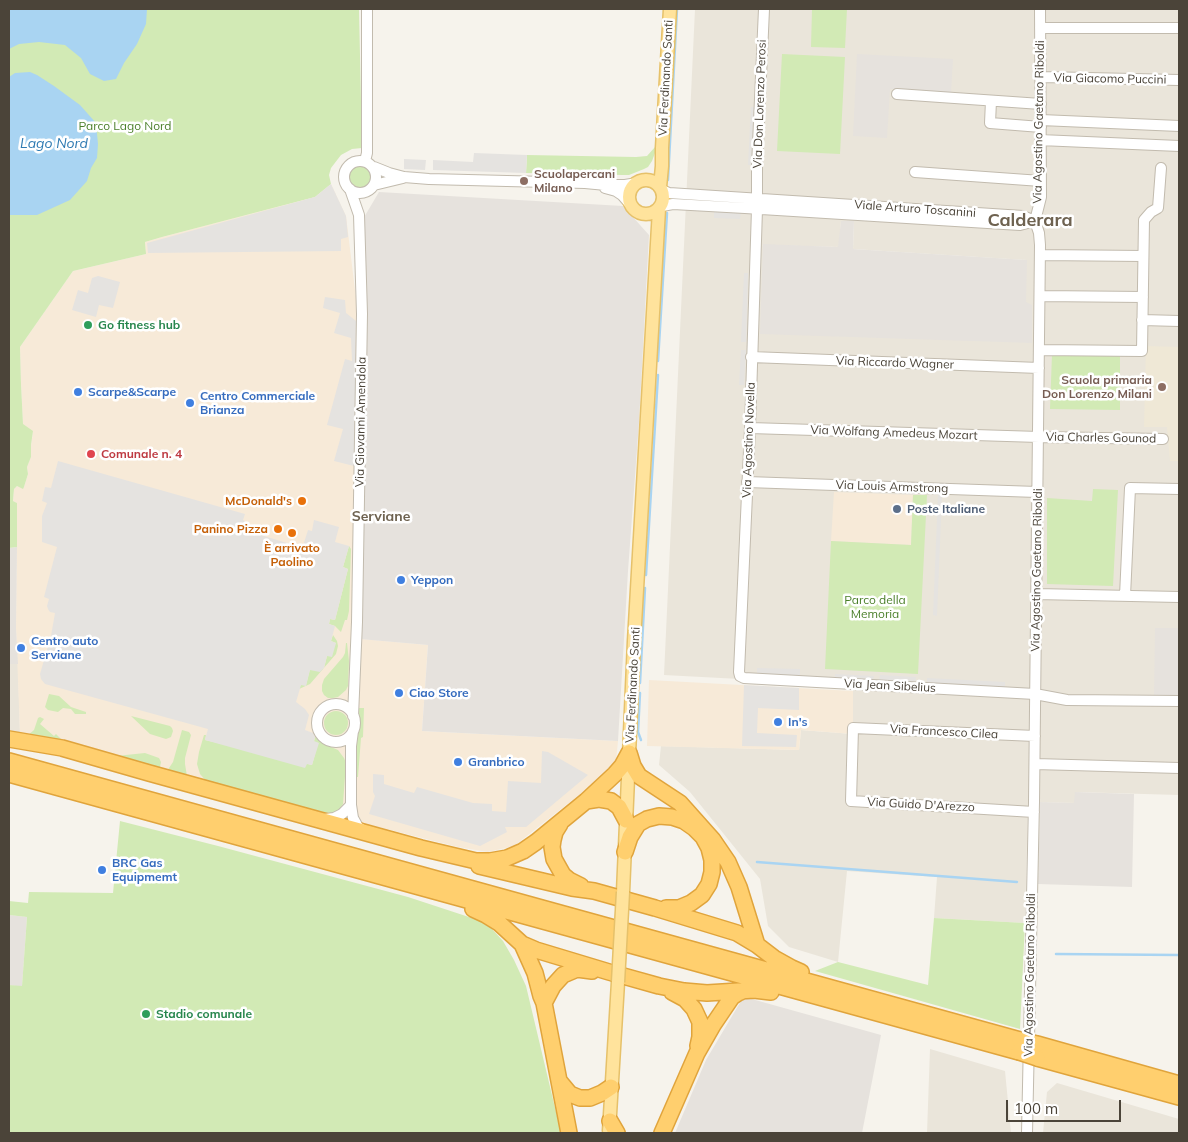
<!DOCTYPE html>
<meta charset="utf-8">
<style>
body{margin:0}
#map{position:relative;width:1188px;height:1142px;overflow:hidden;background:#f6f3ec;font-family:Mulish,sans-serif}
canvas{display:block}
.frame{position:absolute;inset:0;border:10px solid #4b4439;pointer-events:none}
.scale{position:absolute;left:1006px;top:1100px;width:115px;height:22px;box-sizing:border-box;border:2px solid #4b4439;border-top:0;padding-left:6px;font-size:15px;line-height:18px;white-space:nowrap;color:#4b4439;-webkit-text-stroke:4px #fff;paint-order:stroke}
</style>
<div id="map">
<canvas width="1188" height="1142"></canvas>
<div class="frame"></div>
<div class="scale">100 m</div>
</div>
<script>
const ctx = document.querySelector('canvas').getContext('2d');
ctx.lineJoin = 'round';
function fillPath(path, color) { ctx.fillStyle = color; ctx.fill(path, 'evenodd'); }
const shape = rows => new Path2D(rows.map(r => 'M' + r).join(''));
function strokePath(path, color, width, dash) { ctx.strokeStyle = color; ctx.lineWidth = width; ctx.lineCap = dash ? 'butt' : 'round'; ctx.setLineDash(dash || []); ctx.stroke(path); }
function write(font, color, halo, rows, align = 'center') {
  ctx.font = font + ' Mulish,sans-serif'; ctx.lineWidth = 5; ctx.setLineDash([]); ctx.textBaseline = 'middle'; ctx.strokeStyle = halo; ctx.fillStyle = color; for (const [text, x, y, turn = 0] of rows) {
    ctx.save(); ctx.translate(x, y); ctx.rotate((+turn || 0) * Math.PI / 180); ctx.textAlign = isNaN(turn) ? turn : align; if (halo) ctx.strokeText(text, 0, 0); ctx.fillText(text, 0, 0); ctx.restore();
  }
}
const residential = shape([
 [695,9,1179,9,1179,795,1075,792,1075,803,1028,802,1025,923,934,918,937,877,847,871,838,962,789,947,768,926,760,879,690,792,659,765,661,746,799,750,801,730,853,734,853,685,664,675],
 [841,221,854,222,853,249,1026,260,1026,302,762,245,839,247],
 [9,664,18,664,20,733,9,731],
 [930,1049,1005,1071,1011,1133,927,1133],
 [1057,1083,1179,1119,1179,1133,1043,1133,1047,1092]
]);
const commercial = shape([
 [331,184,346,216,359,323,351,638,428,645,422,731,618,741,616,761,603,776,514,846,488,852,458,847,140,767,20,733,16,628,17,503,13,501,14,489,17,486,24,488,24,487,28,474,27,467,31,457,31,445,33,432,23,425,21,384,20,347,73,271,146,254,145,242,162,237,315,197],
 [834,492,913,495,911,545,831,541],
 [649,680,853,691,853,734,801,730,799,750,647,746]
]);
const industrial = shape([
 [857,54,953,59,951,93,890,89,887,138,853,136],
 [379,192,623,206,649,235,639,422,628,571,618,741,422,731,428,645,360,639,363,219],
 [841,221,854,221,853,249,1027,260,1026,302,1032,305,1032,343,760,334,763,244,838,247],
 [17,547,16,628,18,664,9,664,9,548],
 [1155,628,1179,628,1179,698,1154,698],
 [1075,792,1134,794,1132,887,1038,884,1040,802,1074,803],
 [9,915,27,917,22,987,9,985],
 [748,998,881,1035,862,1133,675,1133,706,1060,741,1001,744,999]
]);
const education = shape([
 [1146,346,1179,347,1179,461,1170,461,1167,427,1144,427]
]);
const green = shape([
 [9,9,359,9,362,148,352,149,341,155,331,168,329,175,331,184,315,197,162,237,145,242,146,254,73,271,20,347,21,384,23,424,33,431,31,445,31,457,27,467,28,474,24,487,23,489,17,486,14,489,13,501,17,503,17,547,9,548],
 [812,9,847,9,845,48,811,47],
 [782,54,845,57,840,154,777,151],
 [655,147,655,153,652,161,648,167,644,169,629,175,622,175,526,173,527,155,636,157,647,156],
 '348 177a12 12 0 1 1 24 0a12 12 0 1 1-24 0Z',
 [1052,354,1120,356,1120,410,1050,409],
 [1093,489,1118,490,1113,586,1047,584,1047,498,1092,501],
 [913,495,927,495,918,674,825,669,831,541,911,545],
 [349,546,351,549,349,611,347,620,345,620,341,632,335,626,329,624,330,619,335,620,348,569,343,567],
 [333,635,337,641,338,646,336,654,310,684,299,689,301,684,306,685,310,669,324,668,327,656,336,643,331,641],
 [346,643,347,643,349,661,348,686,346,690,338,697,333,698,328,698,324,695,322,691,322,685,324,679,343,657,345,653],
 [49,694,59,696,71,707,86,712,86,714,75,714,71,709,63,708,58,712,48,710,45,707],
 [359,708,364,708,363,737,361,738,358,777,357,777,354,746,358,732],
 '324 723a12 12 0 1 1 24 0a12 12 0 1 1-24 0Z',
 [131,716,170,726,172,728,173,731,171,737,166,739,150,734],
 [40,717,44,719,40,724,54,736,56,734,62,740,116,756,145,753,159,758,161,762,160,767,157,769,27,736,34,730,38,718],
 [182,730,189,732,191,735,185,758,185,764,187,776,186,777,167,771,173,762],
 [204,735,206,735,205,740,312,765,318,743,314,742,315,737,324,744,338,750,344,758,346,763,343,804,338,811,334,813,326,814,292,804,283,804,207,782,200,774,197,764,199,752],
 [120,821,218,846,408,897,478,920,491,928,503,941,514,960,526,986,561,1133,9,1133,9,985,22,986,27,917,9,915,9,901,28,903,29,892,113,893],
 [934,918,1025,923,1020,1029,815,971,838,962,928,985]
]);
const parking = shape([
 [751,107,756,107,752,165,748,165],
 [474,153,527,155,526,173,433,170,433,160,473,162],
 [404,159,426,160,425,170,404,169],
 [331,184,346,216,348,237,341,239,341,251,148,253,147,243,315,197],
 [714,210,741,211,740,219,714,218],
 [744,273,748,273,746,342,741,342],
 [98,276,120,282,113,308,99,305,96,317,72,310,78,290,88,293,92,278],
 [325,297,345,300,346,313,356,321,354,466,334,461,343,429,327,425,345,359,352,361,351,338,334,333,340,313,323,308],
 [741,350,746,350,744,385,739,385],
 [58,461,245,514,243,520,247,523,251,532,300,547,303,546,308,530,312,531,314,520,339,527,335,542,349,546,343,567,348,569,335,620,330,619,329,624,335,626,331,641,336,643,332,657,327,656,324,668,320,672,310,670,306,686,301,685,296,702,305,709,309,715,305,730,313,733,315,737,314,741,319,743,312,765,307,764,305,768,205,740,208,729,45,684,41,679,40,674,51,636,55,613,50,612,48,609,47,606,49,599,44,597,57,547,42,542,42,516,47,503,42,501,45,487,51,488],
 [938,495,942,495,937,616,933,615],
 [757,668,800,669,800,676,757,674],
 [835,674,874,676,873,680,835,678],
 [880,675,916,677,915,683,879,681],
 [927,678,1005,682,1005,688,927,684],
 [744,685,799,688,799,710,758,708,757,733,797,735,796,747,742,746],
 [542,751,548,752,588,775,526,827,505,827,507,832,480,846,369,814,375,796,373,792,373,774,384,775,384,784,414,793,417,787,473,803,492,804,492,811,506,812,508,781,541,783]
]);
const water = shape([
 [9,9,147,9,146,24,137,44,124,63,116,79,104,81,90,74,81,58,65,45,39,42,19,44,9,49],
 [30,72,37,75,54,86,80,105,96,123,98,144,97,158,91,168,87,181,70,200,37,215,9,215,9,77,15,73]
]);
const stream = shape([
 [668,180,677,9],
 [658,361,667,213],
 [646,575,658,375],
 [640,683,645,588],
 [640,693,638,732,641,740],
 [757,862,1017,882],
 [1056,954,1179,955]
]);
const minor = shape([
 [764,9,757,166,757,209,750,428,739,672,740,676,744,678,1035,694,1067,700,1179,701],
 [1040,28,1179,28],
 [1041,77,1179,80],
 [897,94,1041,104],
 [991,101,990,123,1041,127],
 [1041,120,1179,126],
 [1040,140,1179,146],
 '344 177a16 16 0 1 1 32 0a16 16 0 1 1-32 0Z',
 [365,161,367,153,367,9],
 [374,167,389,173,404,177,429,179,585,183,606,185,625,185,637,183],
 [915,172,1041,181],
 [374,185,403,178],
 [605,188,616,191,622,195,629,203],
 [350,189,359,215,362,314,357,622,353,716],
 [662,190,669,193,1023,216,1035,221],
 [662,206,673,204,745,208,1020,225,1035,221],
 [1040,255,1143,256],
 [1040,296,1143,297],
 [1142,320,1179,321],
 [1039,350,1142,351,1144,220,1151,212,1158,208,1161,168],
 [751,357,1039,368],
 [750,428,1039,437,1163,439],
 [747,482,1037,492],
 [1036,594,1179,597],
 [1125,596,1130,488,1179,489],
 '317 723a19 19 0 1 1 38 0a19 19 0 1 1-38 0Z',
 [353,731,351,746,351,805,353,818,358,827,364,831],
 [1035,764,1179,768],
 [1034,812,851,801,853,728,1035,736],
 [324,819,334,818,342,814,351,805],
 [1027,1133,1034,802,1040,245,1039,233,1035,221,1041,197,1040,9]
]);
const major = shape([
 '629 197a17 17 0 1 1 34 0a17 17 0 1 1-34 0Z',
 [660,187,662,166,662,148,670,9],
 [623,892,634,641,659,209],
 [609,1131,618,982]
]);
const highway = shape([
 [9,739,62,748,149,773,421,848,476,861,490,861,507,858,523,851,536,842,586,801,615,774,622,766,629,753],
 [629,753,633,766,639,776,680,803,713,840,728,862,739,887,757,945],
 [9,761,1020,1040],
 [9,774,1019,1052],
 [586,801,599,799,611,801,619,807,626,820],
 [560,824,555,832,553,840,552,847,554,859,563,875,569,880,581,886],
 [625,852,630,837,638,824,647,819,659,816,672,817,684,821,694,828,703,837,709,848,712,860,712,872,709,884,702,895,691,903,679,908,666,908],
 [479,866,572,888,594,891,655,908,737,933,757,945,774,958,792,968,801,972],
 [473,909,486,915,499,923,522,944,536,950,609,972,659,986,684,991,707,993,754,990,771,992],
 [522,944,535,973,541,996,544,1003,569,1133],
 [672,992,685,999,694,1009,700,1022,700,1037,698,1046],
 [544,1003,553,986,563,975,577,969,592,971],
 [1037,1044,1179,1084],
 [1037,1058,1179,1097],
 [560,1082,570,1094,580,1098,590,1098,602,1093,611,1087],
 [610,1121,617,1133],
 [662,1133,697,1053,713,1025,732,997,738,993,743,991]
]);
const majorBridge = shape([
 [618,982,623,892]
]);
const highwayBridge = shape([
 [1020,1040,1037,1044],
 [1019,1052,1037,1058]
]);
const markers = [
 [524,181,5,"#8d6e63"],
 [88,325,5,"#2e9e5b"],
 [1162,387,5,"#8d6e63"],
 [78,392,5,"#3f7fe0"],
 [190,403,5,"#3f7fe0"],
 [91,454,5,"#e0444e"],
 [302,501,5,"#e8710a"],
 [897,509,5,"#5c6f8a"],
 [278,529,5,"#e8710a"],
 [292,533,5,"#e8710a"],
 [401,580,5,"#3f7fe0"],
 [21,648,5,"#3f7fe0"],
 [399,693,5,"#3f7fe0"],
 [778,722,5,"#3f7fe0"],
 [458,762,5,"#3f7fe0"],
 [102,870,5,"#3f7fe0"],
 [146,1014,5,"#2e9e5b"]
];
const streetNames = [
 ["Via Ferdinando Santi",666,78,-87],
 ["Via Giacomo Puccini",1110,79,1],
 ["Via Don Lorenzo Perosi",760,104,-88],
 ["Via Agostino Gaetano Riboldi",1039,122,-89],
 ["Viale Arturo Toscanini",915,209,4],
 ["Via Riccardo Wagner",895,363,2],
 ["Via Giovanni Amendola",361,422,-89],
 ["Via Wolfang Amedeus Mozart",894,433,2],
 ["Via Charles Gounod",1101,438,1],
 ["Via Agostino Novella",749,440,-88],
 ["Via Louis Armstrong",892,487,2],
 ["Via Agostino Gaetano Riboldi",1037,570,-89],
 ["Via Ferdinando Santi",633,685,-87],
 ["Via Jean Sibelius",890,686,3],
 ["Via Francesco Cilea",944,732,3],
 ["Via Guido D'Arezzo",921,805,3],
 ["Via Agostino Gaetano Riboldi",1030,975,-89]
];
const parkNames = [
 ["Parco Lago Nord",125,126],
 ["Parco della",875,600],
 ["Memoria",875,614]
];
const educationNames = [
 ["Scuolapercani",534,174],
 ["Milano",534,188],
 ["Scuola primaria",1152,380,"right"],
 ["Don Lorenzo Milani",1152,394,"right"]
];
const leisureNames = [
 ["Go fitness hub",98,325],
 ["Stadio comunale",156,1014]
];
const shopNames = [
 ["Scarpe&Scarpe",88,392],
 ["Centro Commerciale",200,396],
 ["Brianza",200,410],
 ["Yeppon",411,580],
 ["Centro auto",31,641],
 ["Serviane",31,655],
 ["Ciao Store",409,693],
 ["In's",788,722],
 ["Granbrico",468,762],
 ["BRC Gas",112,863],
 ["Equipmemt",112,877]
];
const healthNames = [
 ["Comunale n. 4",101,454]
];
const foodNames = [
 ["McDonald's",292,501],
 ["Panino Pizza",268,529],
 ["È arrivato",292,548,"center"],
 ["Paolino",292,562,"center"]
];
const serviceNames = [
 ["Poste Italiane",907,509]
];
const waterNames = [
 ["Lago Nord",54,144]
];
const neighbourhoodNames = [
 ["Serviane",381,517]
];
const districtNames = [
 ["Calderara",1030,221]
];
fillPath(residential, '#eae5da');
fillPath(commercial, '#f7ead8');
fillPath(industrial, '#e6e2dd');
fillPath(education, '#efe8d6');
fillPath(green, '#d2eab5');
fillPath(parking, '#e5e3e0');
fillPath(water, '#a9d4f2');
strokePath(stream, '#a9d4f2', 2.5);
strokePath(minor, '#c2bbae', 12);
strokePath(major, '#e6c16a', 15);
strokePath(highway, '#e0a43c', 18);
strokePath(minor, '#fff', 10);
strokePath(major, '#ffe39c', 12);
strokePath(highway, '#ffcf6e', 15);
strokePath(majorBridge, '#e6c16a', 15, []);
strokePath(highwayBridge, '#e0a43c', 18, []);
strokePath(majorBridge, '#ffe39c', 12);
strokePath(highwayBridge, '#ffcf6e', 15);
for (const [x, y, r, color] of markers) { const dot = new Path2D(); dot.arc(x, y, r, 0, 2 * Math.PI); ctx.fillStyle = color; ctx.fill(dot); strokePath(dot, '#fff', 2); }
write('12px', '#4b4439', '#fff', streetNames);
write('12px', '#4a7f2a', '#fff', parkNames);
write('bold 12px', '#785e54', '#fff', educationNames, 'left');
write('bold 12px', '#27864d', '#fff', leisureNames, 'left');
write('bold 12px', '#366cbe', '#fff', shopNames, 'left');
write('bold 12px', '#be3a42', '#fff', healthNames, 'left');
write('bold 12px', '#c56008', '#fff', foodNames, 'right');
write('bold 12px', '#4e5e75', '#fff', serviceNames, 'left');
write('italic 14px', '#2e7ab2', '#fff', waterNames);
write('bold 14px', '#6e6250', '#fff', neighbourhoodNames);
write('bold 18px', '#6e6250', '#fff', districtNames);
</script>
